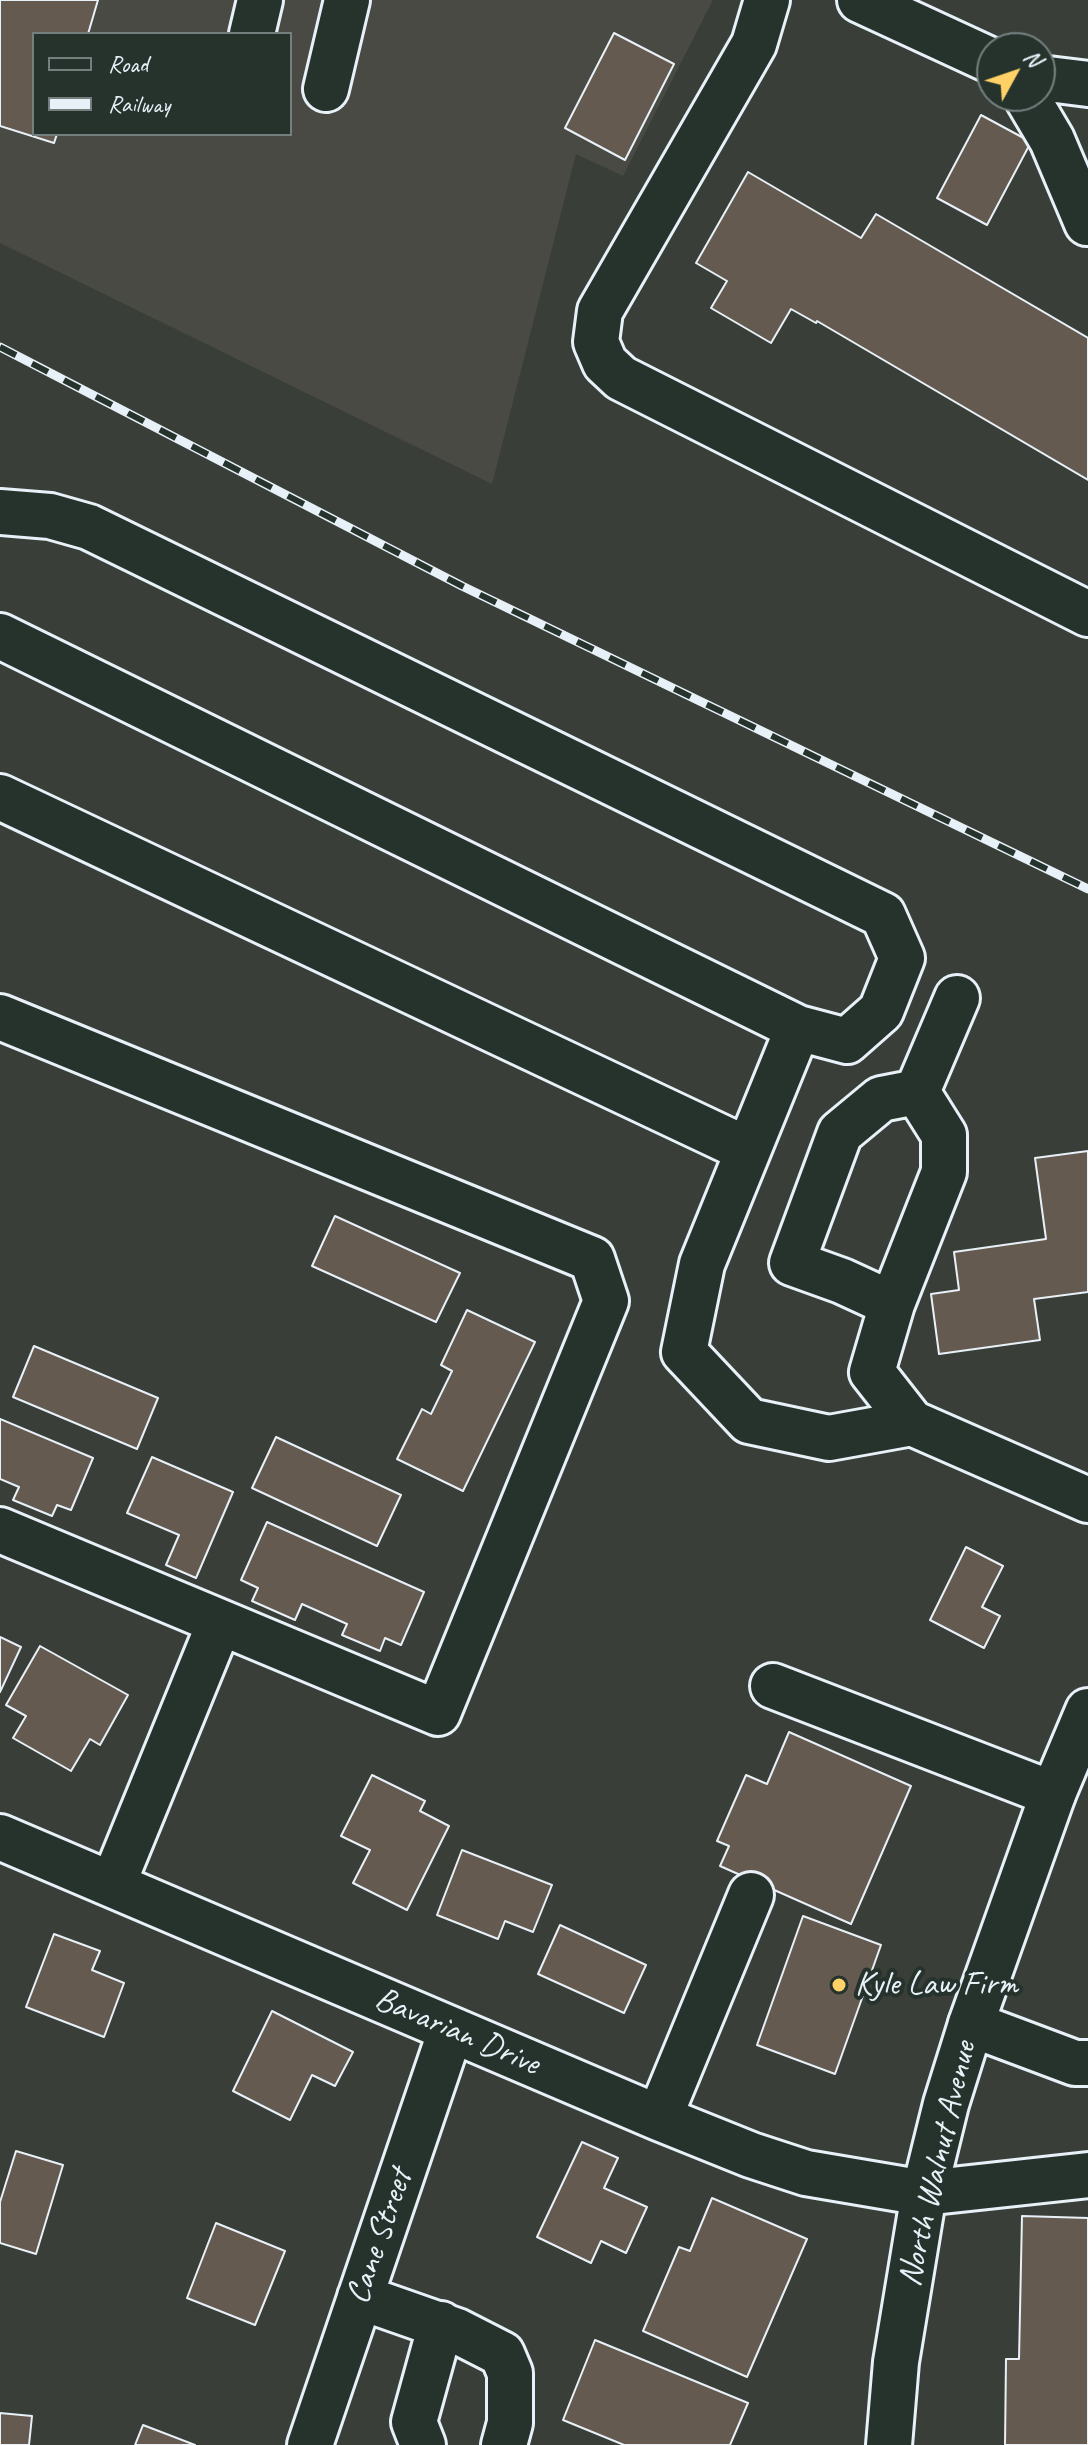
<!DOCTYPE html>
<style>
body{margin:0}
#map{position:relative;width:1088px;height:2445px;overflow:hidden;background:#393f38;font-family:Caveat,sans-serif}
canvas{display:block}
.legend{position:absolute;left:32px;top:32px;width:260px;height:104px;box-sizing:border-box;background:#26332d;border:2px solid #747f7e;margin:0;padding:10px 14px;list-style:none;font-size:24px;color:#e8f1f8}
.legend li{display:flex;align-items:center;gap:16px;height:40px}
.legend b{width:40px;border:2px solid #747f7e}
.north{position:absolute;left:976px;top:32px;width:80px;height:80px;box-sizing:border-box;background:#26332d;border:2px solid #747f7e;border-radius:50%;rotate:50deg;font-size:22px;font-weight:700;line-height:32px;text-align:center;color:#e8f1f8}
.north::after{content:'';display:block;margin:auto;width:28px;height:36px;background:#ffd166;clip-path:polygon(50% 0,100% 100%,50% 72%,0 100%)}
</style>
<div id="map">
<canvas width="1088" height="2445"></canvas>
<ul class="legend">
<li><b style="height:10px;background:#26332d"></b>Road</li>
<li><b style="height:10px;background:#e8f1f8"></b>Railway</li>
</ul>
<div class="north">N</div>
</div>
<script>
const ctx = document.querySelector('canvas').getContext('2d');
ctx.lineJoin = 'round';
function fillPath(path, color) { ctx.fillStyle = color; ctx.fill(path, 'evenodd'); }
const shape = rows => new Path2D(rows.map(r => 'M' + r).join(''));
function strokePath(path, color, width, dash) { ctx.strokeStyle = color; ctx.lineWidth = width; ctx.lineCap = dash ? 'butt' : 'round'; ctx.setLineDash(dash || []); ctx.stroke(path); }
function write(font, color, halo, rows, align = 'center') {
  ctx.font = font + ' Caveat,sans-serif'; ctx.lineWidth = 8; ctx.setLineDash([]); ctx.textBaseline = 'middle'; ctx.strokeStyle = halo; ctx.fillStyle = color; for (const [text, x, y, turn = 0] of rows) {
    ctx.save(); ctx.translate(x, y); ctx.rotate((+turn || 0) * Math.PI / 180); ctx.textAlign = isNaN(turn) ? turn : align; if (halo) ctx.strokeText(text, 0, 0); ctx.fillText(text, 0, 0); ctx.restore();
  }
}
const built = shape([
 [0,0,713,0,623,176,576,154,492,484,0,243],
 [34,34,290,34,290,134,34,134]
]);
const building = shape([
 [0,0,98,0,88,34,34,34,34,134,57,134,54,143,0,126,0,0],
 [614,33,674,64,625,160,565,128,614,33],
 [981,115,1031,142,987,225,937,198,981,115],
 [748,172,861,238,876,214,1088,338,1088,480,817,321,816,323,791,309,771,343,711,308,727,281,696,263,748,172],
 [1088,1151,1088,1292,1034,1299,1040,1340,939,1354,931,1294,959,1290,954,1252,1046,1239,1035,1158,1088,1151],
 [335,1216,460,1273,436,1322,312,1266,335,1216],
 [467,1310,535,1342,463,1491,397,1459,422,1409,431,1414,452,1371,441,1365,467,1310],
 [34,1346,158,1398,137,1449,13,1397,34,1346],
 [0,1419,93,1458,71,1510,57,1505,52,1516,13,1500,19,1487,0,1479,0,1419],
 [276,1437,401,1495,377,1546,252,1488,276,1437],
 [152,1457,233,1492,196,1578,166,1565,179,1535,127,1513,152,1457],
 [267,1522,424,1592,401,1645,385,1638,380,1651,342,1635,347,1624,302,1604,295,1620,252,1601,258,1588,241,1580,267,1522],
 [966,1547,1003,1566,982,1607,1000,1616,984,1648,930,1620,966,1547],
 [0,1637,21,1647,0,1692,0,1637],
 [40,1646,128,1695,100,1745,90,1739,71,1771,13,1738,26,1716,6,1705,40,1646],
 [789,1732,911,1786,851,1924,720,1866,729,1846,717,1841,746,1775,767,1784,789,1732],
 [372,1775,425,1801,420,1811,449,1826,407,1910,353,1883,370,1850,341,1836,372,1775],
 [462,1850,552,1885,533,1932,505,1921,498,1939,437,1915,462,1850],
 [803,1916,881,1945,835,2074,757,2045,803,1916],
 [560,1925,646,1965,624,2013,538,1974,560,1925],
 [54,1934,100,1951,92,1970,124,1983,104,2037,26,2007,54,1934],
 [272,2011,353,2052,335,2086,312,2075,290,2120,233,2091,272,2011],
 [582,2142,618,2158,604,2188,647,2207,626,2253,601,2241,591,2263,537,2237,582,2142],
 [16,2151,63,2165,36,2254,0,2243,0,2202,16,2151],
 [712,2198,807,2239,747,2377,643,2331,679,2247,690,2251,712,2198],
 [1022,2216,1088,2218,1088,2445,1005,2445,1006,2359,1019,2359,1022,2216],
 [216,2223,285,2251,255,2325,187,2298,216,2223],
 [595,2340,748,2403,730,2445,624,2445,563,2420,595,2340],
 [0,2413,32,2416,29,2445,0,2445,0,2413],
 [143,2425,195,2445,135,2445,143,2425]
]);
const minor = shape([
 [767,0,754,44,600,311,596,342,605,363,621,378,1088,614],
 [860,0,992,61],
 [252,34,260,0],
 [1040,78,1088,84],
 [326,89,347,0],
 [1026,96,1052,140,1087,223],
 [0,512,50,516,89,527,883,915,902,958,881,1011,847,1041,798,1028,702,1264,684,1352,749,1421,829,1438,912,1423],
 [0,636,798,1028],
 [0,797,748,1150],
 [0,1017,592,1259,606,1301,438,1713,0,1530],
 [917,1092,957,998],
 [892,1304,842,1281,792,1263,840,1133,881,1099,917,1092,944,1135,944,1172,892,1304,872,1372,912,1423,1088,1500],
 [773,1686,1053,1794],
 [0,1837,659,2118,751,2155,806,2173,924,2193,1088,2175],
 [113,1884,220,1622],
 [971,2024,1075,2063,1088,2063],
 [659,2118,751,1895],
 [360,2297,457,2331,502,2354,510,2373,510,2423,504,2445],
 [310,2445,451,2030],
 [423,2445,414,2422,441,2324]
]);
const major = shape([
 [889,2445,896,2362,924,2193,946,2104,971,2024,1053,1794,1088,1711]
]);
const rail = shape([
 [0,347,462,586,1088,889]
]);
const markers = [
 [839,1985,8,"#ffd166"]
];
const poiNames = [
 ["Kyle Law Firm",855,1985]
];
const streetNames = [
 ["Bavarian Drive",457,2032,23],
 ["North Walnut Avenue",938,2164,-77],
 ["Cane Street",380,2237,-71]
];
fillPath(built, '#494a43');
fillPath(building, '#655a50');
strokePath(building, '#e8f1f8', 2);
strokePath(minor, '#e8f1f8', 50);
strokePath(major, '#e8f1f8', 50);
strokePath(minor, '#26332d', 44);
strokePath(major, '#26332d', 44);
strokePath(rail, '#e8f1f8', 9);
strokePath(rail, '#26332d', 6, [18]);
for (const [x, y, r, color] of markers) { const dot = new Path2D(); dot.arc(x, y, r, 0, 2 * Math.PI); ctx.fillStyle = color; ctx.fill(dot); strokePath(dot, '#26332d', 3); }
write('34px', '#e8f1f8', '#26332d', poiNames, 'left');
write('34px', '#e8f1f8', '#26332d', streetNames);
</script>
